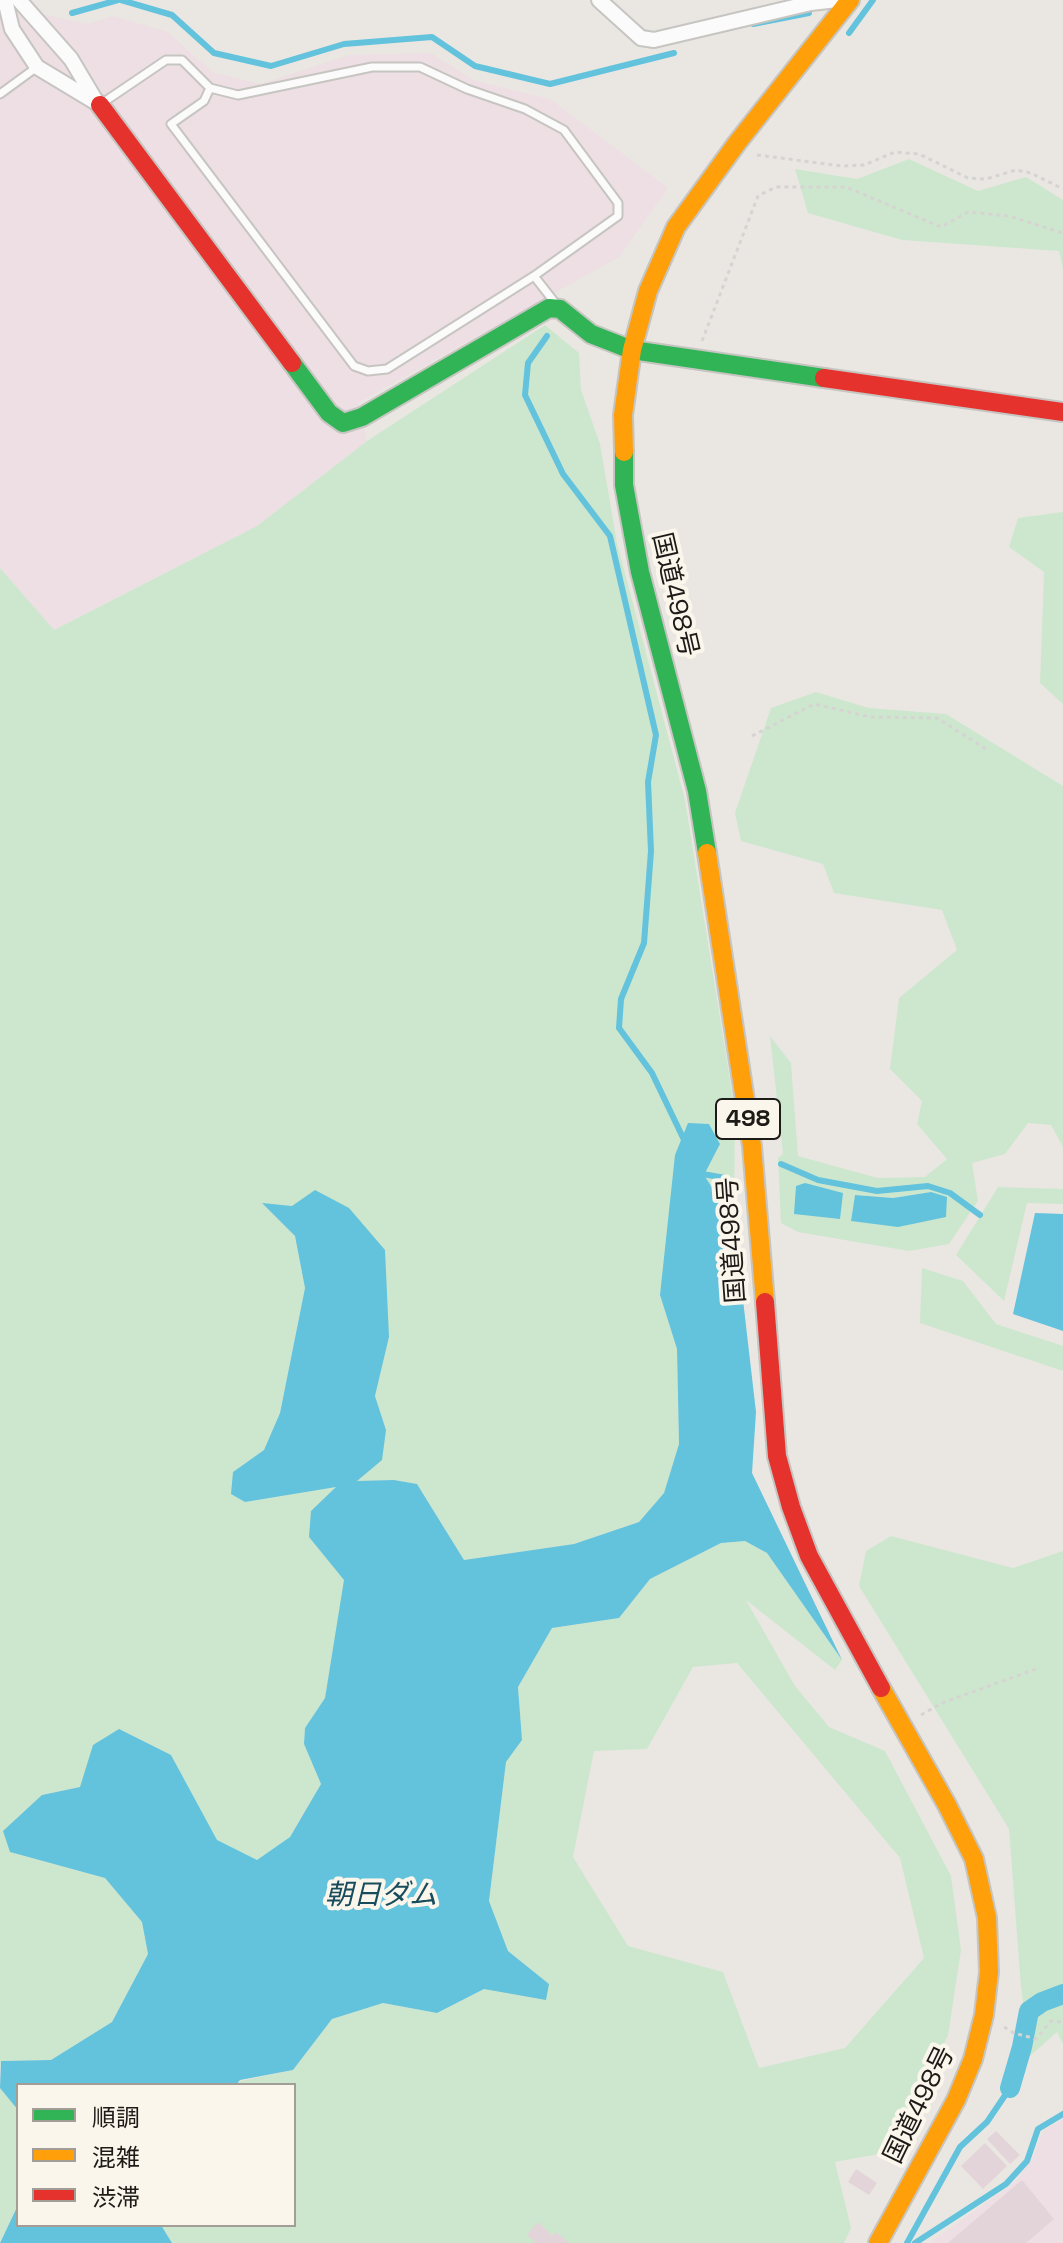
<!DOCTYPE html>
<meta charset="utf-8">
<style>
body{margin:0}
#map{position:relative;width:1063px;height:2243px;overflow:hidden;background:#eae7e2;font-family:"Space Grotesk","Noto Sans JP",sans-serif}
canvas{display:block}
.legend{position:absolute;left:16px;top:2083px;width:280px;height:144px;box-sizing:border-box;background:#fbf6ec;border:2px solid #a29e97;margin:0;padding:10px 14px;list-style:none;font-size:24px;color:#1d1b17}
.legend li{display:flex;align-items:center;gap:16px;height:40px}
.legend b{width:40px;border:2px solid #a29e97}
</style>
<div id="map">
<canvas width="1063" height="2243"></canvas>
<ul class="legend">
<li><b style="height:10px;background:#30b455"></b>順調</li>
<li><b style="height:10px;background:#ff9f0a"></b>混雑</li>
<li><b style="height:10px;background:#e5322d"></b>渋滞</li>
</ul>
</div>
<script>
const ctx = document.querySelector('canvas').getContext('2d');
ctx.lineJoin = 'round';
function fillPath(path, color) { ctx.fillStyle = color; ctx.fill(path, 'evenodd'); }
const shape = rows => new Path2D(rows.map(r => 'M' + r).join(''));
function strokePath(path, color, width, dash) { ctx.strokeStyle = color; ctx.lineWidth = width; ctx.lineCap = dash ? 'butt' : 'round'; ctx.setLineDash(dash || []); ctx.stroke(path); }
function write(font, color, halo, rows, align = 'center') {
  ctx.font = font + ' "Space Grotesk","Noto Sans JP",sans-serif'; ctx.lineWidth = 8; ctx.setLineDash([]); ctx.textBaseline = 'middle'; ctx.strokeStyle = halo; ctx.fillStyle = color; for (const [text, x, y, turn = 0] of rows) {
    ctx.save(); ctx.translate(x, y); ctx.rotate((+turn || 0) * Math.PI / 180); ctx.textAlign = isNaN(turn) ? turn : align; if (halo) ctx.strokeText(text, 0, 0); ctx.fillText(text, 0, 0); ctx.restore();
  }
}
const industrial = shape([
 [0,4,86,24,113,16,168,32,212,72,260,84,349,55,431,53,473,80,550,99,668,188,619,257,358,403,367,441,257,526,53,630,0,568],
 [1063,2119,1063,2243,929,2243,1014,2183,1032,2159,1044,2130]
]);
const green = shape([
 [909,159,978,191,1026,177,1063,200,1063,269,1059,251,902,240,808,213,795,169,857,179],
 [545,325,579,353,581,390,600,444,617,543,685,800,735,1111,734,1222,704,1175,720,1144,709,1124,660,1295,677,1349,679,1444,664,1493,639,1522,574,1544,464,1560,417,1484,394,1480,355,1482,386,1430,375,1396,389,1337,292,1206,263,1204,295,1236,305,1288,280,1413,264,1450,233,1472,245,1502,337,1486,310,1537,345,1580,325,1698,305,1728,304,1744,321,1784,290,1837,257,1860,217,1841,171,1755,81,1787,42,1795,10,1852,105,1878,142,1922,148,1954,112,2022,51,2060,1,2061,0,2068,0,568,54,630,257,526,367,441],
 [1063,512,1063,704,1040,683,1044,572,1009,547,1018,518],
 [816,692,869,708,946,714,1063,786,1063,1147,1051,1125,1028,1123,1005,1154,972,1163,978,1201,949,1244,909,1251,798,1232,781,1223,778,1158,783,1154,770,1036,791,1063,798,1156,878,1178,925,1177,947,1159,917,1124,922,1101,890,1069,899,998,957,950,942,910,834,893,823,864,741,841,735,813,771,708],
 [931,1192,851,1221,855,1195,893,1198],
 [998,1187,1063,1189,1063,1204,1027,1203,1004,1301,956,1255],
 [922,1268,963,1281,996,1324,1063,1346,1063,1371,920,1323],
 [891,1536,1013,1568,1063,1551,1063,2044,1057,2032,1030,2056,1021,1987,1009,1829,859,1586,866,1551],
 [745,1541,767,1553,842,1660,835,1670,746,1600,795,1686,829,1727,885,1751,951,1876,961,1950,948,2036,884,2153,835,2162,851,2228,844,2243,172,2243,161,2225,294,2225,294,2085,236,2085,240,2081,293,2070,332,2019,383,2003,437,2013,484,1989,549,1984,508,1951,489,1901,506,1762,522,1740,518,1687,552,1628,619,1618,650,1579,721,1543],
 [737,1663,900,1858,924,1958,845,2048,759,2068,723,1972,628,1946,573,1857,594,1751,647,1749,693,1667],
 [0,2088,18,2110,18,2205,0,2242]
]);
const water = shape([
 [688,1123,709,1124,720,1144,704,1175,734,1222,756,1412,752,1473,842,1660,767,1553,745,1541,721,1543,650,1579,619,1618,552,1628,518,1687,522,1740,506,1762,489,1901,508,1951,549,1984,546,2000,484,1989,437,2013,383,2003,332,2019,293,2070,240,2080,236,2085,18,2085,18,2110,0,2088,1,2061,51,2060,112,2022,148,1954,142,1922,105,1878,10,1852,3,1831,42,1795,80,1787,93,1745,119,1729,171,1755,217,1840,257,1860,290,1837,321,1784,304,1744,305,1728,325,1698,344,1580,309,1537,311,1511,336,1487,245,1502,231,1494,233,1472,264,1450,280,1413,305,1288,295,1236,262,1203,292,1206,315,1190,349,1208,385,1250,389,1337,375,1396,386,1430,382,1460,357,1481,394,1480,417,1484,464,1560,574,1544,639,1522,664,1493,679,1444,677,1349,660,1295,675,1155],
 [805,1183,843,1193,840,1219,794,1214,796,1186],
 [931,1192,947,1197,946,1217,898,1227,851,1221,855,1195,893,1198],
 [1035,1213,1063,1214,1063,1331,1013,1314],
 [18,2205,18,2225,161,2225,172,2243,0,2243]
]);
const stream = shape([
 [121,0,172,15,214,53,271,66,344,44,432,37,475,66,550,84,674,53],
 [72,13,118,0],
 [753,24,809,13],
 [849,33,873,0],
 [547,336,528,363,525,395,563,474,610,536,656,735,648,782,651,851,644,943,621,999,619,1028,652,1073,686,1144],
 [781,1164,818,1180,877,1191,928,1186,950,1193,980,1215],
 [697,1173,725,1178],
 [907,2243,960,2147,987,2122,1010,2088],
 [915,2243,1006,2184,1027,2161,1038,2129,1063,2114]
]);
const canal = shape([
 [1010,2088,1022,2047,1029,2011,1042,2002,1063,1994]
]);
const building = shape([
 [996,2131,1020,2155,1010,2164,987,2139],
 [985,2143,1007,2166,983,2189,961,2166],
 [856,2169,877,2183,869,2195,848,2182],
 [1022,2180,1054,2219,1026,2243,948,2243],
 [538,2222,553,2236,556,2232,569,2243,536,2243,527,2235]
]);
const path = shape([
 [757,155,842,166,864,165,895,152,919,154,968,178,986,179,1016,170,1031,173,1063,189],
 [702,341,758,196,776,187,846,187,941,227,968,212,1009,216,1063,233],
 [752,736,814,704,870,717,937,718,986,749],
 [921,1715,942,1703,1036,1669],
 [1004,2027,1014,2033,1036,2039,1051,2021,1063,2022]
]);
const lane = shape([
 [210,88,204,101,171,124,354,366,368,371,387,369,534,276],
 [0,94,37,67],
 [101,104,166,60,182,60,210,88,238,95,372,67,420,67,467,89,525,109,564,130,618,203,618,216,534,276,556,304]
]);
const street = shape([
 [5,0,12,29,37,67,100,105],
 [19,0,71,59,96,101],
 [599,0,641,38,654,40,811,3,837,0]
]);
const fast = shape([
 [292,363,329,413,343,423,362,417,549,308,560,309,591,334,632,350,824,378],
 [624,452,624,485,640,572,697,791,707,853]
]);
const slow = shape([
 [624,452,623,415,632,350,648,291,676,227,737,143,850,0],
 [707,853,752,1146,765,1302],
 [878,2243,956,2100,973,2059,984,2015,989,1972,987,1918,974,1859,947,1805,881,1688]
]);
const jam = shape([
 [100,105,292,363],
 [824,378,1063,412],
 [765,1302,777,1456,791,1507,809,1556,881,1688]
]);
const shields = [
 [748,1119,64]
];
const shieldNames = [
 ["498",748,1119]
];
const streetNames = [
 ["国道498号",674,595,77],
 ["国道498号",733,1240,-94],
 ["国道498号",920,2105,-64]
];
const waterNames = [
 ["朝日ダム",381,1896]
];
fillPath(industrial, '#eddfe3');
fillPath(green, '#cde7ce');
fillPath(water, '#63c2dc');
strokePath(stream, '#63c2dc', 6);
strokePath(canal, '#63c2dc', 20);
fillPath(building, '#e3d4d9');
strokePath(lane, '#c6c5c1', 11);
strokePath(street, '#c6c5c1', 18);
strokePath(fast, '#c6c5c1', 22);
strokePath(slow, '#c6c5c1', 22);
strokePath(jam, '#c6c5c1', 22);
strokePath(path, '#d6d4d3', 3, [4, 4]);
strokePath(lane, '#fcfbfb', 7);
strokePath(street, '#fcfbfb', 14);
strokePath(fast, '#30b455', 18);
strokePath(slow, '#ff9f0a', 18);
strokePath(jam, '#e5322d', 18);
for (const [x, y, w] of shields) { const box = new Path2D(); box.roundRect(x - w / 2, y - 20, w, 40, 6); ctx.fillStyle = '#fbf6ec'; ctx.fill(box); strokePath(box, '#1d1b17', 2); }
write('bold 24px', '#1d1b17', null, shieldNames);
write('26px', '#1d1b17', '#fbf6ec', streetNames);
write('italic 28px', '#174c5d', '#fbf6ec', waterNames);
</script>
